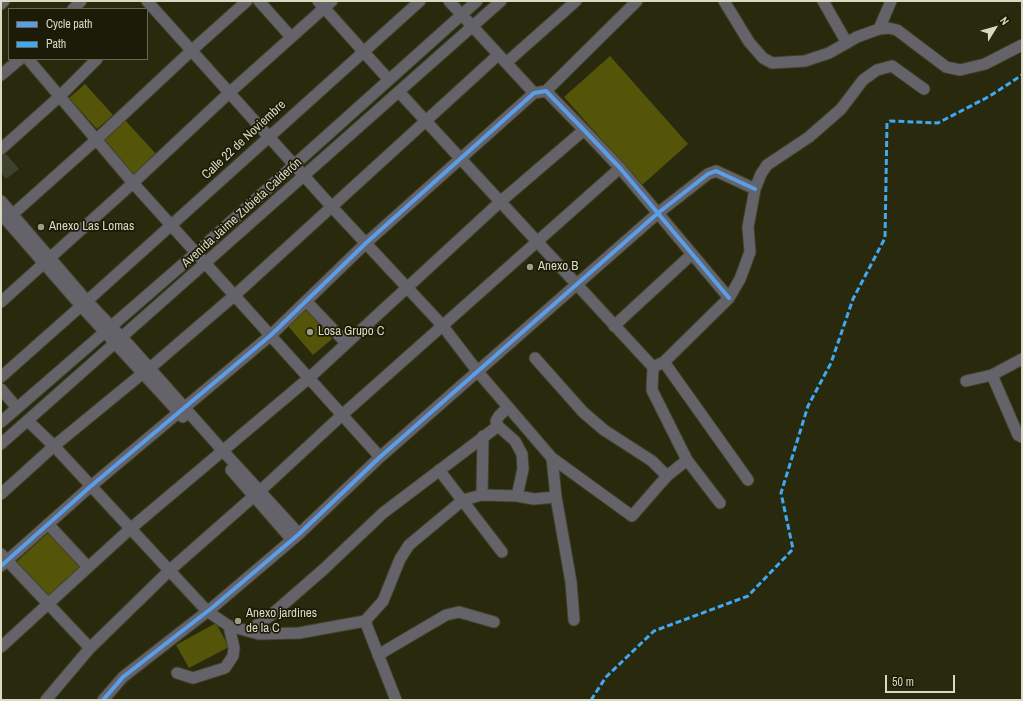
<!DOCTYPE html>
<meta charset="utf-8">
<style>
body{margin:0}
#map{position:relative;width:1023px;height:701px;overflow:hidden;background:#29290e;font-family:"Archivo Narrow",sans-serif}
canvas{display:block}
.frame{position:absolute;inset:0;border:2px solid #d9dac1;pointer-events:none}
.legend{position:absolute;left:8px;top:8px;width:140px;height:52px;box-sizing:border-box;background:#1b1b08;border:1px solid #676752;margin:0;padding:5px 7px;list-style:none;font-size:12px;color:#d9dac1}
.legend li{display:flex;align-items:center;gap:8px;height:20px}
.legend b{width:20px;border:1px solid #676752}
.north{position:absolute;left:975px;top:8px;width:40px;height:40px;-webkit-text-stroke:3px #1b1b08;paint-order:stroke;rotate:53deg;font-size:11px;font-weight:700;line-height:16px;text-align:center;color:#d9dac1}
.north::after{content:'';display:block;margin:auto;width:14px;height:18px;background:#d9dac1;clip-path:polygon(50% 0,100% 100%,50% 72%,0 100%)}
.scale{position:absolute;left:885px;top:675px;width:70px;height:18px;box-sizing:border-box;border:2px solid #d9dac1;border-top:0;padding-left:5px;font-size:12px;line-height:14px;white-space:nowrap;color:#d9dac1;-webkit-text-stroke:3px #1b1b08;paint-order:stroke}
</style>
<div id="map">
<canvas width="1023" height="701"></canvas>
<div class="frame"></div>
<ul class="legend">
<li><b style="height:5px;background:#5a9eea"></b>Cycle path</li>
<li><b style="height:5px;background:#3fa9f5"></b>Path</li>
</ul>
<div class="north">N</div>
<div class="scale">50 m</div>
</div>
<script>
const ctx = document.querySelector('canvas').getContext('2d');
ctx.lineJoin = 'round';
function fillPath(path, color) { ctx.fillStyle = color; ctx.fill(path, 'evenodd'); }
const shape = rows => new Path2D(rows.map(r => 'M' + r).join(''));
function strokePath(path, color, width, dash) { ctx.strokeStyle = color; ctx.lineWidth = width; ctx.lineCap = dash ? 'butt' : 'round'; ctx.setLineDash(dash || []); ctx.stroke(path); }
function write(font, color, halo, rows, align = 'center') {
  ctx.font = font + ' "Archivo Narrow",sans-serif'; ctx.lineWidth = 3.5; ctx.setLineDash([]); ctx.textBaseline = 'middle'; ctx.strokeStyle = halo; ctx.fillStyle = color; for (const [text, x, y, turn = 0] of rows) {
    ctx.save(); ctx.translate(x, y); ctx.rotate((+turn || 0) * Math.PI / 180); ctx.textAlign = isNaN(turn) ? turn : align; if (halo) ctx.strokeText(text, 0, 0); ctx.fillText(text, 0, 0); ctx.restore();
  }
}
const green = shape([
 [610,56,688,144,642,185,564,97],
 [85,84,113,115,97,129,69,98],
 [124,119,158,156,135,176,102,139],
 [307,309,332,339,313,355,288,326],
 [49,532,81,568,47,598,15,563],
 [216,623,229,647,189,668,176,645]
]);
const building = shape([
 [6,154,19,169,6,179,1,173,1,156]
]);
const minor = shape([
 [147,1,331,206,442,325,478,372,552,458,556,497,571,582,574,620],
 [259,1,291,37],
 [318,1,389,80],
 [449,1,534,93],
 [724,1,749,42,763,58,772,63,805,61,829,53,857,37,879,29,888,28,897,30,946,67,960,70,985,64,1022,45],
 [823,1,847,43],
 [1,4,4,1],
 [73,9,81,1],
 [879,29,891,1],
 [28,59,133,183,380,457],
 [506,63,576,1],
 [1,75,20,59],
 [546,91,637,1],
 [399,92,653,367,652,390,687,460,720,503],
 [1,149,59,97,97,59],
 [1,201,87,301,129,345,223,451,299,534],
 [1,214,81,306,183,417],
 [13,214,97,139,191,51,247,1],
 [87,301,420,1],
 [306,301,346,343],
 [1,302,133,183,229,93,332,1],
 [614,326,691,255],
 [535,358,583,412,604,430,652,461,667,476],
 [664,362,748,480],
 [653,367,664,362,729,298,740,279,750,252,748,227,755,189,761,174,767,165,809,137,841,109,863,80,877,70,892,66,924,89],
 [150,368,235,295,498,55],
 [992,375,1018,435,1022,437],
 [1,377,81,306],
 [966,381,992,375,1022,359],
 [1,389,17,408],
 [508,407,499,416,496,421,498,426,515,441,522,454,523,469,517,496],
 [28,421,54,446,207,611,229,626,259,634,299,633,365,621,383,601,400,559,409,545,463,500,482,495,517,496,534,499,556,497],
 [1,422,197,252,477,1],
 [1,444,501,1],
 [552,458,632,516,667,476,687,460],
 [231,470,292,540],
 [439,470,502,552],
 [260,491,342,415,620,168],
 [1,494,54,446,143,373],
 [482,495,483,436],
 [48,524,88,567],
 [1,554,90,648],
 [1,566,91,486,271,335,366,243,534,93,546,91,584,130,620,168,729,298],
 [365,621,396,700],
 [248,631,270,616,324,569,383,513,498,426],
 [1,647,130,529,309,378,500,202,584,130],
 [378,655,446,615,459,612,494,622],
 [177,673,193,678,225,668,233,656,234,648,229,626],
 [46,700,90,648,170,570,254,496],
 [103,700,123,677,213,607,299,534,380,457,658,213,708,174,716,171,755,189]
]);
const quiet = shape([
 [591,700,606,677,654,631,748,596,793,549,781,493,808,406,831,363,853,299,885,238,887,123,890,121,938,123,990,96,1022,75]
]);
const cycleway = shape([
 [1,566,91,486,271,335,366,243,534,93,546,91,584,130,620,168,729,298],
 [103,700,123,677,213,607,299,534,380,457,658,213,708,174,716,171,755,189]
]);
const markers = [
 [41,227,4,"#9b9c82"],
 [530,267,4,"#9b9c82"],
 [310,332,4,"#9b9c82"],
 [238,621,4,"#9b9c82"]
];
const streetNames = [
 ["Calle 22 de Noviembre",244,140,-43],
 ["Avenida Jaime Zubieta Calderón",242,213,-42]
];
const poiNames = [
 ["Anexo Las Lomas",49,227],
 ["Anexo B",538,267],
 ["Losa Grupo C",318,332],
 ["Anexo jardines",246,614],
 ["de la C",246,629]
];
fillPath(green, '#545509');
fillPath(building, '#3d412d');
strokePath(minor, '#43432d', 13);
strokePath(minor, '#65636a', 11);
strokePath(quiet, '#3fa9f5', 3, [6, 3]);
strokePath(cycleway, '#5a9eea', 4);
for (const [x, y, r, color] of markers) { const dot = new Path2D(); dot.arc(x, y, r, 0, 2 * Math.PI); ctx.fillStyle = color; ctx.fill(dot); strokePath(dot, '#1b1b08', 1.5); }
write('13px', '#d9dac1', '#1b1b08', streetNames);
write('13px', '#d9dac1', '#1b1b08', poiNames, 'left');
</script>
